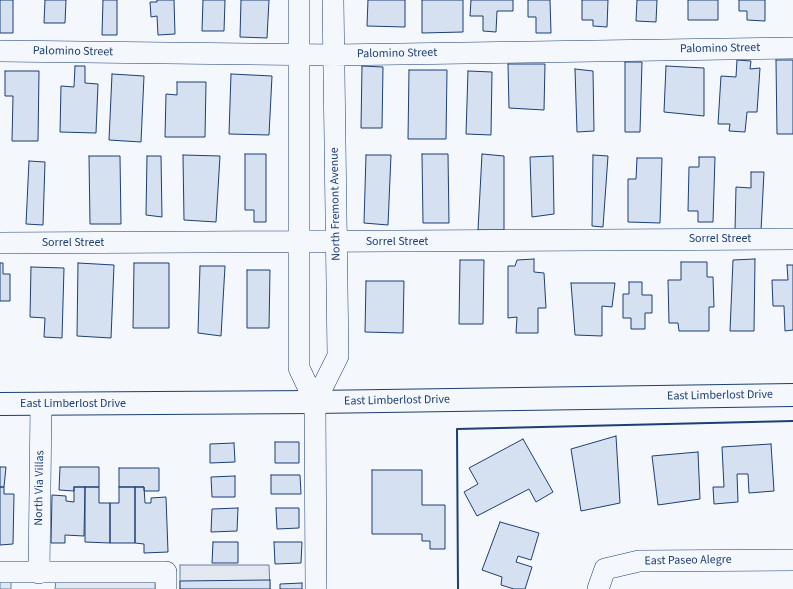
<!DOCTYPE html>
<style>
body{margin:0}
canvas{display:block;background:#f4f7fb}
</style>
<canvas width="793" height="589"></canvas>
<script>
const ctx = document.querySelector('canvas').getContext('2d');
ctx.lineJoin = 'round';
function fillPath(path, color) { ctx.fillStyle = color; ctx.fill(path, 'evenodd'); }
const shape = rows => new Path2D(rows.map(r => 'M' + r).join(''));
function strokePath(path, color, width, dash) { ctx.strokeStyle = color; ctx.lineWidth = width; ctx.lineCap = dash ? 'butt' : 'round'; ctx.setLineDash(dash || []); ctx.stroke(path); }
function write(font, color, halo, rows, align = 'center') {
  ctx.font = font + ' "Source Sans 3",sans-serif'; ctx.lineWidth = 3; ctx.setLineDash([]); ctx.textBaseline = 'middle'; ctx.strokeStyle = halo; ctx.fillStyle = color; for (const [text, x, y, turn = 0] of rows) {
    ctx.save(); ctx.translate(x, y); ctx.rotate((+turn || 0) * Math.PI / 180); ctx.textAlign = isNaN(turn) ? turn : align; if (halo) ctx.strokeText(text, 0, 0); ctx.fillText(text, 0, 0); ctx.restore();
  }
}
const parking = shape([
 [180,565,269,565,270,589,180,589,180,565],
 [0,577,11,577,11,589,0,589,0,577],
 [56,580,155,581,155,589,55,589,56,580]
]);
const building = shape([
 [0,0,13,0,13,33,0,33,0,0],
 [45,0,66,0,65,23,44,23,45,0],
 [103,0,117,0,117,35,102,35,103,0],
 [157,0,174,0,175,34,158,35,157,16,151,17,150,2,157,2,157,0],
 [203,0,225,0,224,31,202,31,203,0],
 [241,0,269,0,267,38,240,37,241,0],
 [368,0,405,0,405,27,367,26,368,0],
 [422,0,463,0,463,32,422,33,422,0],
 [471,0,513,0,513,11,497,11,496,32,483,31,483,16,470,16,471,0],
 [528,0,550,0,551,33,536,33,536,17,528,17,528,0],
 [582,0,608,0,607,27,593,26,593,20,582,20,582,0],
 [637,0,657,0,656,22,636,21,637,0],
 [688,0,718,0,718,20,688,20,688,0],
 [739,0,765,0,765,21,747,20,747,11,739,11,739,0],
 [737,60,751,61,750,69,760,68,757,112,747,112,745,132,729,131,730,124,718,124,721,76,736,77,737,60],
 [776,60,793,60,793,134,777,134,776,60],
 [625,62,642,62,640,132,625,132,625,62],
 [508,64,545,64,544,110,509,108,508,64],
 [75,66,85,66,85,83,98,84,96,133,60,132,61,86,74,87,75,66],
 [362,66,383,67,382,128,361,128,362,66],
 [666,66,704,68,704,116,664,112,666,66],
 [575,69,593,71,594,131,577,132,575,69],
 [409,70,447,70,446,139,408,139,409,70],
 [5,71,39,71,38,141,12,141,13,96,5,96,5,71],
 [468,71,492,72,491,135,466,134,468,71],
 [112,74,144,76,141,142,109,140,112,74],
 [231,74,272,76,269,135,229,134,231,74],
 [177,82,206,82,205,137,165,137,166,94,177,95,177,82],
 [245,154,266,154,266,222,254,222,254,210,245,210,245,154],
 [422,154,448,154,449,223,423,223,422,154],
 [482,154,504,156,504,230,478,230,482,154],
 [183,155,220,156,216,222,184,220,183,155],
 [366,155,391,155,388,225,364,223,366,155],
 [593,155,608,156,603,227,592,226,593,155],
 [89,156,120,156,121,224,90,224,89,156],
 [147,156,161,156,162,217,146,215,147,156],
 [553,156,554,214,532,217,530,157,553,156],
 [699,157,715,157,713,222,698,222,698,211,688,211,689,167,699,167,699,157],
 [637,158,662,158,660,223,628,222,628,179,636,179,637,158],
 [29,161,45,162,43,225,26,224,29,161],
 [751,172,764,172,761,231,735,230,736,187,751,188,751,172],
 [534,259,534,272,544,273,546,308,538,308,538,333,516,333,517,317,508,318,508,266,515,266,517,260,534,259],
 [755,259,754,331,730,331,733,260,755,259],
 [460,260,484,260,483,324,459,324,460,260],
 [681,262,707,262,707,277,713,277,714,307,709,307,709,331,679,331,678,323,669,323,668,280,681,280,681,262],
 [0,263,3,263,3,274,10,274,10,301,0,301,0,263],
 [78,263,114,265,111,338,77,336,78,263],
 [134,263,169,263,169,328,133,328,134,263],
 [787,265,793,265,793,330,785,331,784,306,773,306,772,280,788,280,787,265],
 [200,266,225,266,221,336,198,333,200,266],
 [31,267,64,268,62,338,44,337,45,318,30,317,31,267],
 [247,270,270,270,269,328,247,328,247,270],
 [366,281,404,281,403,333,365,332,366,281],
 [629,282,642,282,642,295,652,295,652,313,645,313,645,329,631,329,631,318,623,318,623,294,629,294,629,282],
 [571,283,615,283,612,307,602,306,602,336,575,335,571,283],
 [616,436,620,503,581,511,571,449,616,436],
 [523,439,553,492,536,502,529,489,477,516,464,492,478,484,469,468,523,439],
 [275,442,299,442,299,463,275,463,275,442],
 [234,443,235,462,210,463,210,444,234,443],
 [771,444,774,491,749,493,748,474,737,474,738,502,714,504,713,487,724,487,722,447,771,444],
 [698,452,700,499,658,505,652,456,698,452],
 [0,467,6,467,4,487,0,487,0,467],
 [60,467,99,467,99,487,74,487,74,491,59,490,60,467],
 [119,468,159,468,159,491,144,491,144,487,119,487,119,468],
 [372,470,422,470,422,505,445,505,445,549,430,549,430,541,422,541,422,534,372,534,372,470],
 [271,475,300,475,301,494,271,494,271,475],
 [235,476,235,497,212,497,211,477,235,476],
 [0,487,4,487,4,494,14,494,13,544,0,545,0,487],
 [74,487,85,487,84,536,65,535,65,543,51,543,52,495,66,496,66,501,74,502,74,487],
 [85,487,99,487,99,503,110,503,110,543,85,542,85,487],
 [119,487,135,487,135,543,110,543,110,503,119,503,119,487],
 [135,487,144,487,145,503,151,503,151,498,166,497,168,552,144,553,144,544,135,543,135,487],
 [238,508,237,531,211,532,212,509,238,508],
 [276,508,299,508,299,528,277,529,276,508],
 [500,522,539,533,531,560,518,556,516,562,532,567,525,589,514,589,501,585,502,577,482,570,500,522],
 [213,542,238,542,238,563,212,563,213,542],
 [274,542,302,542,301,563,275,564,274,542],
 [270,580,270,589,180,589,180,581,270,580],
 [302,583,302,589,280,589,280,584,302,583]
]);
const street = shape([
 [299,0,299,368,315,402,338,356,333,0],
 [0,51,334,55,793,48],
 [0,243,793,239],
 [315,402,316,589],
 [0,572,166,572,166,589],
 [39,573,41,404],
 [598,589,605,569,639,561,793,560]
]);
const secondary = shape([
 [0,404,315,402,793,395]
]);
const wall = shape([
 [458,589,457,429,793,421]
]);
const streetNames = [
 ["Palomino Street",720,49,-1],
 ["Palomino Street",73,52,1],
 ["Palomino Street",397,54,-1],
 ["North Fremont Avenue",336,204,-91],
 ["Sorrel Street",720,239],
 ["Sorrel Street",397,242],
 ["Sorrel Street",73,243],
 ["East Limberlost Drive",720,396,-1],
 ["East Limberlost Drive",397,401,-1],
 ["East Limberlost Drive",73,404],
 ["North Via Villas",40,488,-89],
 ["East Paseo Alegre",688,561,-1]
];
fillPath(parking, '#e3e8f0');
strokePath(parking, '#687fa3', 1);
fillPath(building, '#d5e0f0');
strokePath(building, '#1d3f73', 1);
strokePath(street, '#1d3f73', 22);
strokePath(secondary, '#1d3f73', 24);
strokePath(street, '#f4f7fb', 21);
strokePath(secondary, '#f4f7fb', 22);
strokePath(wall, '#1d3f73', 2);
write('12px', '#1d3f73', '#f4f7fb', streetNames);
</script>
